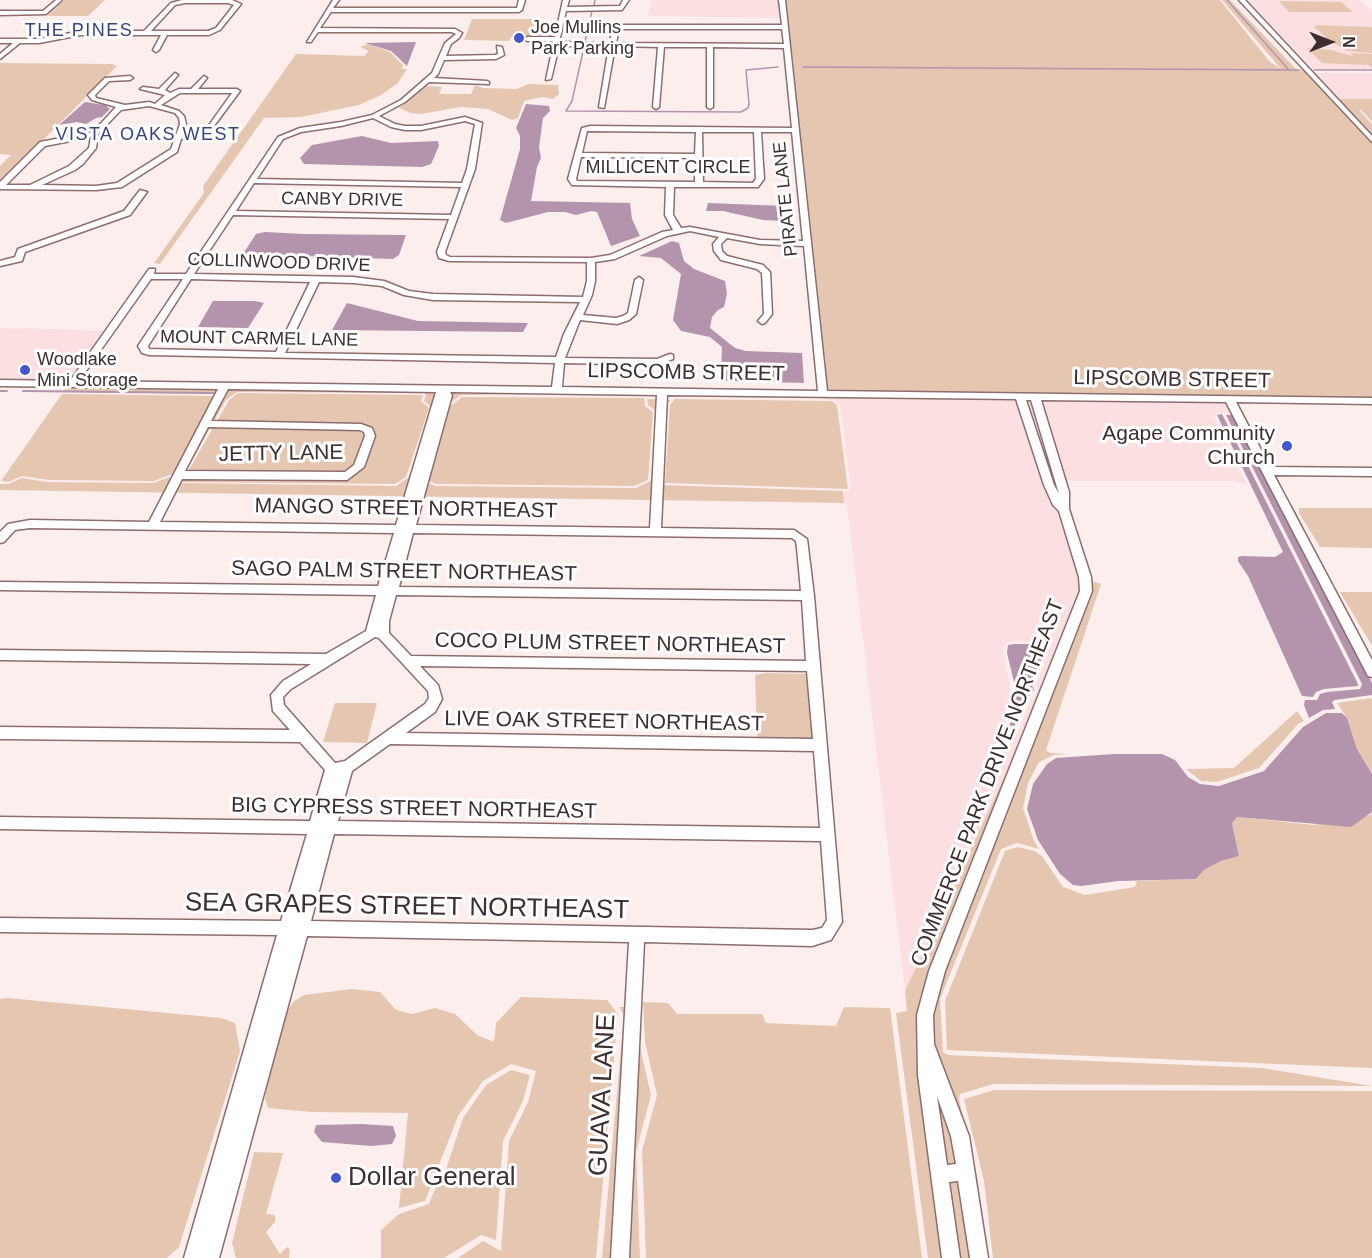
<!DOCTYPE html>
<style>
body{margin:0}
#map{position:relative;width:1372px;height:1258px;overflow:hidden;background:#fdeeee;font-family:Helvetica,sans-serif}
canvas{display:block}
.north{position:absolute;left:1300px;top:12px;width:60px;height:60px;-webkit-text-stroke:4px #fff;paint-order:stroke;rotate:90deg;font-size:16px;font-weight:700;line-height:24px;text-align:center;color:#3d2f30}
.north::after{content:'';display:block;margin:auto;width:21px;height:27px;background:#3d2f30;clip-path:polygon(50% 0,100% 100%,50% 72%,0 100%)}
</style>
<div id="map">
<canvas width="1372" height="1258"></canvas>
<div class="north">N</div>
</div>
<script>
const ctx = document.querySelector('canvas').getContext('2d');
ctx.lineJoin = 'round';
function fillPath(path, color) { ctx.fillStyle = color; ctx.fill(path, 'evenodd'); }
const shape = rows => new Path2D(rows.map(r => 'M' + r).join(''));
function strokePath(path, color, width, dash) { ctx.strokeStyle = color; ctx.lineWidth = width; ctx.lineCap = dash ? 'butt' : 'round'; ctx.setLineDash(dash || []); ctx.stroke(path); }
function write(font, color, halo, rows, align = 'center') {
  ctx.font = font + ' Helvetica,sans-serif'; ctx.lineWidth = 6; ctx.setLineDash([]); ctx.textBaseline = 'middle'; ctx.strokeStyle = halo; ctx.fillStyle = color; for (const [text, x, y, turn = 0] of rows) {
    ctx.save(); ctx.translate(x, y); ctx.rotate((+turn || 0) * Math.PI / 180); ctx.textAlign = isNaN(turn) ? turn : align; if (halo) ctx.strokeText(text, 0, 0); ctx.fillText(text, 0, 0); ctx.restore();
  }
}
const built = shape([
 [652,0,780,0,782,18,648,16],
 [1248,0,1359,0,1372,11,1372,70,1314,70],
 [1312,73,1372,73,1372,99,1338,99],
 [0,328,64,329,104,331,70,380,0,380],
 [821,396,1225,400,1233,415,1221,412,1213,415,1247,485,1233,481,1068,481,1069,503,1089,566,1089,580,1079,616,905,991,847,505,844,503,843,492,851,489,840,405,834,400,822,399],
 [1013,641,1037,642,1045,646,1048,655,1036,684,1038,691,1029,703,1020,728,1014,733,1006,730,1005,725,1009,713,1010,685,1003,652,1005,644]
]);
const green = shape([
 [65,0,105,0,88,16,47,16],
 [782,0,1220,0,1270,62,1281,69,1222,0,1230,0,1296,69,1306,70,1372,140,1372,400,823,394],
 [1279,1,1341,2,1353,12,1289,12],
 [472,19,540,19,535,37,511,37,509,41,464,40],
 [1317,25,1372,27,1372,53,1347,51,1329,40,1314,27],
 [369,44,390,52,403,65,402,69,407,69,398,83,381,95,359,105,301,117,264,118,160,264,154,263,204,193,203,186,296,54,364,56,369,51,360,47],
 [1307,48,1331,50,1353,56,1350,53,1372,54,1372,68,1364,62,1366,65,1322,63],
 [0,63,111,64,117,66,0,183,0,166,11,155,0,154],
 [1312,73,1338,99,1372,99,1372,122,1361,110,1359,110,1372,124,1372,137],
 [528,84,558,85,559,94,553,99,542,97,524,101,518,118,512,120,488,109,461,107,421,114,411,113,399,108,427,86,442,87,439,94,471,94,475,85,483,88,517,89],
 [67,385,521,395,461,395,446,406,427,483,436,486,636,488,652,480,657,412,648,405,647,399,671,400,667,405,663,485,843,491,844,503,0,490,0,484,8,484,22,478,48,482,153,483,176,475,216,394,63,392],
 [237,392,424,393,426,394,424,401,432,408,409,477,396,486,179,483,226,400],
 [238,393,423,395,421,401,429,408,406,477,395,484,182,482,229,400],
 [62,394,215,396,175,473,154,481,49,480,22,476,8,482,1,481],
 [462,397,644,398,645,406,653,412,648,480,634,486,436,484,429,481,449,407],
 [675,399,832,401,837,405,848,489,665,483,670,405],
 [1299,508,1372,508,1372,548,1320,547,1299,513],
 [1089,580,1101,584,1046,750,1050,753,1068,754,1054,755,1039,762,1028,783,1023,808,1034,841,1039,849,1017,843,1001,849,940,999,943,1052,948,1055,1262,1068,1372,1086,993,1084,960,1094,959,1099,978,1182,987,1258,928,1258,896,1013,907,1011,905,991,1079,616],
 [1340,592,1372,592,1372,646],
 [765,673,810,674,815,733,812,738,805,741,760,739,757,735,755,675],
 [1371,698,1372,700,1372,774,1357,749,1347,718,1337,703],
 [335,703,377,703,367,743,323,742],
 [1297,711,1304,721,1298,724,1259,768,1217,782,1201,781,1186,769,1234,768],
 [1372,812,1372,1068,947,1050,945,1001,1005,851,1018,847,1034,851,1042,856,1063,887,1085,895,1135,887,1137,881,1196,879,1204,870,1221,861,1239,856,1232,822,1237,817,1314,825,1370,815],
 [352,989,380,992,396,1010,412,1014,435,1008,455,1014,477,1035,494,1042,496,1023,521,997,607,1000,618,1014,596,1258,458,1258,483,1241,501,1251,509,1141,528,1102,536,1071,511,1064,483,1081,458,1116,425,1201,399,1208,408,1113,312,1112,268,1108,265,1099,269,1068,284,1016,293,1002,304,995],
 [8,998,221,1018,235,1023,240,1051,179,1247,167,1258,0,1258,0,999],
 [643,1002,668,1003,677,1014,762,1014,766,1023,836,1026,844,1007,890,1008,922,1258,646,1258,642,1151,657,1095,645,1042],
 [619,1007,638,1007,639,1043,651,1095,636,1152,640,1258,602,1258,624,1015],
 [511,1070,530,1075,523,1101,503,1141,496,1240,481,1235,444,1258,381,1258,381,1230,399,1214,429,1204,440,1177,445,1172,463,1118,486,1085],
 [994,1090,1372,1091,1372,1258,993,1258,984,1181,964,1099],
 [254,1152,283,1153,266,1214,275,1215,275,1222,266,1232,280,1254,287,1247,290,1250,289,1258,236,1258,232,1243]
]);
const water = shape([
 [416,42,407,66,391,51,365,43],
 [85,102,105,105,110,109,102,117,96,118,86,124,77,122,59,125],
 [526,104,549,106,550,111,543,118,539,147,541,158,537,167,531,201,630,203,632,219,640,236,611,246,597,212,591,211,576,215,565,212,548,212,506,223,500,220,520,149,520,136,516,128],
 [362,136,391,143,438,141,439,146,431,164,422,167,304,164,300,158,312,145],
 [708,203,785,206,784,221,763,220,723,211,706,211],
 [265,232,304,234,406,235,399,255,393,259,243,254,256,234],
 [672,241,679,243,684,261,694,269,725,281,727,294,724,307,718,310,712,317,710,328,735,348,746,351,802,353,804,383,726,381,721,370,722,347,710,337,681,331,673,320,681,274,661,258,639,256],
 [213,301,255,301,264,303,248,328,198,327],
 [347,303,418,321,528,323,523,332,332,330],
 [1222,414,1358,684,1358,686,1324,689,1316,692,1313,697,1302,696,1248,576,1238,561,1238,557,1242,556,1275,557,1283,552,1217,415],
 [1226,415,1233,415,1286,510,1295,511,1311,544,1304,546,1372,683,1372,695,1335,700,1332,702,1335,709,1323,710,1309,718,1304,705,1305,700,1317,700,1320,694,1327,692,1360,689,1362,684],
 [1014,644,1037,644,1041,647,1044,654,1031,683,1034,690,1025,701,1013,730,1009,726,1014,715,1015,686,1007,653,1008,645],
 [1326,713,1342,713,1347,718,1357,749,1372,774,1372,812,1351,827,1237,817,1232,823,1239,856,1221,861,1204,870,1196,879,1118,881,1082,886,1073,885,1060,874,1038,840,1027,809,1033,784,1047,764,1056,758,1114,754,1162,754,1175,760,1188,777,1200,784,1219,786,1264,771,1303,727],
 [362,1124,393,1126,396,1136,392,1144,371,1146,322,1142,314,1132,316,1125]
]);
const streamFar1 = shape([
 [1227,0,1289,70],
 [594,5,595,0],
 [585,41,592,11],
 [584,47,572,101,566,111,741,112,748,108,749,104,746,70,778,67],
 [803,67,1299,70],
 [1314,70,1372,70]
]);
const stream = shape([
 [0,391,7,391],
 [23,391,213,393]
]);
const minor = shape([
 [56,0,62,0,46,14,0,15,0,11,43,11,56,0],
 [182,0,232,0,241,4,220,30,209,35,167,35,159,50,156,52,153,50,161,35,81,35,39,43,20,43,0,59,0,54,13,43,0,43,0,39,39,39,81,31,144,31,171,3,182,0],
 [185,3,228,3,234,5,216,28,208,31,151,31,175,5,185,3],
 [333,0,339,0,333,8,517,8,519,0,525,0,522,10,519,12,331,12,320,28,455,29,462,33,459,38,451,44,446,56,495,55,498,54,497,46,502,47,504,55,496,59,444,60,438,74,434,78,487,81,489,82,489,84,429,82,405,102,379,116,395,124,405,126,421,126,465,117,482,123,475,169,445,252,446,255,450,257,591,258,610,255,662,232,673,230,665,215,666,187,572,185,568,179,582,128,590,126,792,128,784,48,713,47,713,107,710,109,707,107,707,47,664,47,659,107,656,109,653,107,658,47,615,46,604,108,599,107,609,46,559,46,551,79,546,80,554,41,527,41,524,39,527,37,555,37,563,0,569,0,567,7,620,6,623,0,629,0,622,10,566,11,559,42,610,43,612,29,617,25,782,25,779,0,785,0,827,391,1372,398,1372,404,1236,402,1270,467,1372,468,1372,476,1274,475,1372,660,1372,677,1368,676,1226,402,1041,400,1069,492,1069,509,1091,577,1092,591,945,971,933,1015,934,1044,969,1136,988,1258,970,1258,958,1181,949,1182,960,1258,942,1258,918,1075,917,1015,929,971,1080,591,1079,577,1059,511,1053,505,1044,485,1016,399,667,395,661,528,794,530,807,539,814,596,842,922,831,940,812,946,644,942,629,1258,611,1258,629,942,307,936,219,1258,184,1258,277,935,0,932,0,918,281,921,307,834,0,829,0,817,310,821,325,770,300,742,0,739,0,727,290,730,273,711,271,695,283,681,311,664,0,660,0,650,326,654,366,631,376,595,0,590,0,582,378,586,394,533,30,528,15,530,4,542,0,543,0,532,8,524,30,520,149,522,218,389,0,386,0,380,70,381,149,269,155,269,154,274,186,274,278,137,300,128,341,122,372,115,401,100,432,73,445,43,456,34,452,32,318,32,311,42,307,42,333,0],
 [619,29,782,29,784,44,616,43,619,29],
 [373,118,391,127,405,130,421,130,465,121,475,124,467,169,462,183,257,179,283,139,301,132,341,126,373,118],
 [587,131,696,132,695,154,582,153,587,131],
 [702,132,754,132,756,179,753,183,703,182,702,132],
 [761,132,792,132,803,241,760,240,690,227,681,228,673,215,674,187,758,187,764,179,761,132],
 [581,157,695,158,695,182,577,181,576,179,581,157],
 [254,183,461,187,451,215,236,211,254,183],
 [233,215,449,219,437,252,439,258,449,261,587,262,587,281,583,297,433,294,409,291,384,281,353,277,194,274,233,215],
 [690,231,719,237,713,244,714,251,721,260,757,269,762,273,764,314,758,321,762,324,765,323,772,314,770,272,763,265,727,256,722,251,721,244,727,238,760,244,804,246,818,391,562,387,564,363,658,365,673,359,673,355,670,354,657,359,565,358,580,320,617,324,629,320,636,314,643,280,639,277,635,280,628,313,623,316,616,318,583,315,592,295,595,281,595,262,615,259,667,236,690,231],
 [151,279,183,279,138,346,142,353,149,355,555,363,552,387,79,381,151,279],
 [191,279,310,282,276,352,149,349,148,346,191,279],
 [319,282,353,283,382,286,404,295,433,300,580,302,564,334,556,357,285,353,319,282],
 [228,389,436,392,396,525,160,522,182,479,347,480,364,467,375,436,372,428,361,424,211,421,228,389],
 [450,392,657,395,650,528,416,525,452,395,450,392],
 [1026,400,1031,400,1059,494,1054,485,1026,400],
 [208,427,360,430,364,432,365,436,354,465,345,472,185,471,208,427],
 [413,533,792,538,796,541,797,548,801,591,399,587,413,533],
 [396,595,802,600,806,661,411,656,389,633,389,621,396,595],
 [375,637,379,638,428,691,429,698,425,704,345,761,335,763,284,705,283,697,291,689,375,637],
 [420,666,807,671,813,739,406,733,435,712,442,699,438,685,420,666],
 [390,744,814,751,820,828,338,821,352,771,390,744],
 [334,834,821,841,827,920,822,928,812,930,311,921,334,834],
 [937,1096,951,1136,956,1164,947,1165,937,1096],
 [1239,0,1245,0,1372,136,1372,142,1239,0],
 [175,73,178,75,165,90,170,93,179,89,191,89,204,76,207,78,198,89,237,89,240,91,211,130,181,139,177,152,122,187,96,190,0,189,0,182,40,142,93,132,116,107,92,100,88,95,105,78,130,76,133,78,130,80,109,81,95,95,96,98,125,105,149,102,155,104,165,95,140,89,143,87,159,89,175,73],
 [180,93,232,93,207,128,183,134,186,124,184,116,179,111,161,105,180,93],
 [149,106,175,113,179,118,180,124,171,149,117,183,96,186,42,185,75,170,83,164,96,148,98,134,121,110,149,106],
 [91,137,89,148,69,166,30,185,6,185,45,146,91,137],
 [140,190,147,192,130,215,25,252,22,261,0,266,0,261,15,257,18,249,124,211,140,190]
]);
const markers = [
 [519,38,6,"#4258cc"],
 [25,370,6,"#4258cc"],
 [1287,446,6,"#4258cc"],
 [336,1178,6,"#4258cc"]
];
const farPoinames = [
 ["Joe Mullins",531,28],
 ["Park Parking",531,49],
 ["Woodlake",37,360],
 ["Mini Storage",37,381]
];
const farNeighbourhoodnames = [
 ["THE PINES",79,31],
 ["VISTA OAKS WEST",148,135]
];
const farStreetnames = [
 ["MILLICENT CIRCLE",668,168],
 ["PIRATE LANE",786,199,-96],
 ["CANBY DRIVE",342,200,1],
 ["COLLINWOOD DRIVE",279,263,2],
 ["MOUNT CARMEL LANE",259,339,1]
];
const streetNames = [
 ["LIPSCOMB STREET",686,373,1],
 ["LIPSCOMB STREET",1172,380,1],
 ["JETTY LANE",281,454,-1],
 ["MANGO STREET NORTHEAST",406,509,1],
 ["SAGO PALM STREET NORTHEAST",404,572,1],
 ["COCO PLUM STREET NORTHEAST",610,644,1],
 ["LIVE OAK STREET NORTHEAST",604,722,1],
 ["COMMERCE PARK DRIVE NORTHEAST",988,783,-69],
 ["BIG CYPRESS STREET NORTHEAST",414,809,1]
];
const poiNames = [
 ["Agape Community",1275,434],
 ["Church",1275,458]
];
const nearStreetnames = [
 ["SEA GRAPES STREET NORTHEAST",407,907,1],
 ["GUAVA LANE",603,1095,-87]
];
const nearPoinames = [
 ["Dollar General",348,1178]
];
fillPath(built, '#fce0e1');
fillPath(green, '#e5c7b1');
fillPath(water, '#b494ad');
strokePath(streamFar1, '#b494ad', 1.5);
strokePath(stream, '#b494ad', 2);
strokePath(minor, '#8d6d6e', 3);
fillPath(minor, '#fff');
for (const [x, y, r, color] of markers) { const dot = new Path2D(); dot.arc(x, y, r, 0, 2 * Math.PI); ctx.fillStyle = color; ctx.fill(dot); strokePath(dot, '#fff', 2); }
write('18px', '#3d2f30', '#fff', farPoinames, 'left');
ctx.letterSpacing = '1.5px';
write('18px', '#35457f', '#fff', farNeighbourhoodnames);
ctx.letterSpacing = '0px';
write('18px', '#3d2f30', '#fff', farStreetnames);
write('21px', '#3d2f30', '#fff', streetNames);
write('21px', '#3d2f30', '#fff', poiNames, 'right');
write('26px', '#3d2f30', '#fff', nearStreetnames);
write('26px', '#3d2f30', '#fff', nearPoinames, 'left');
</script>
